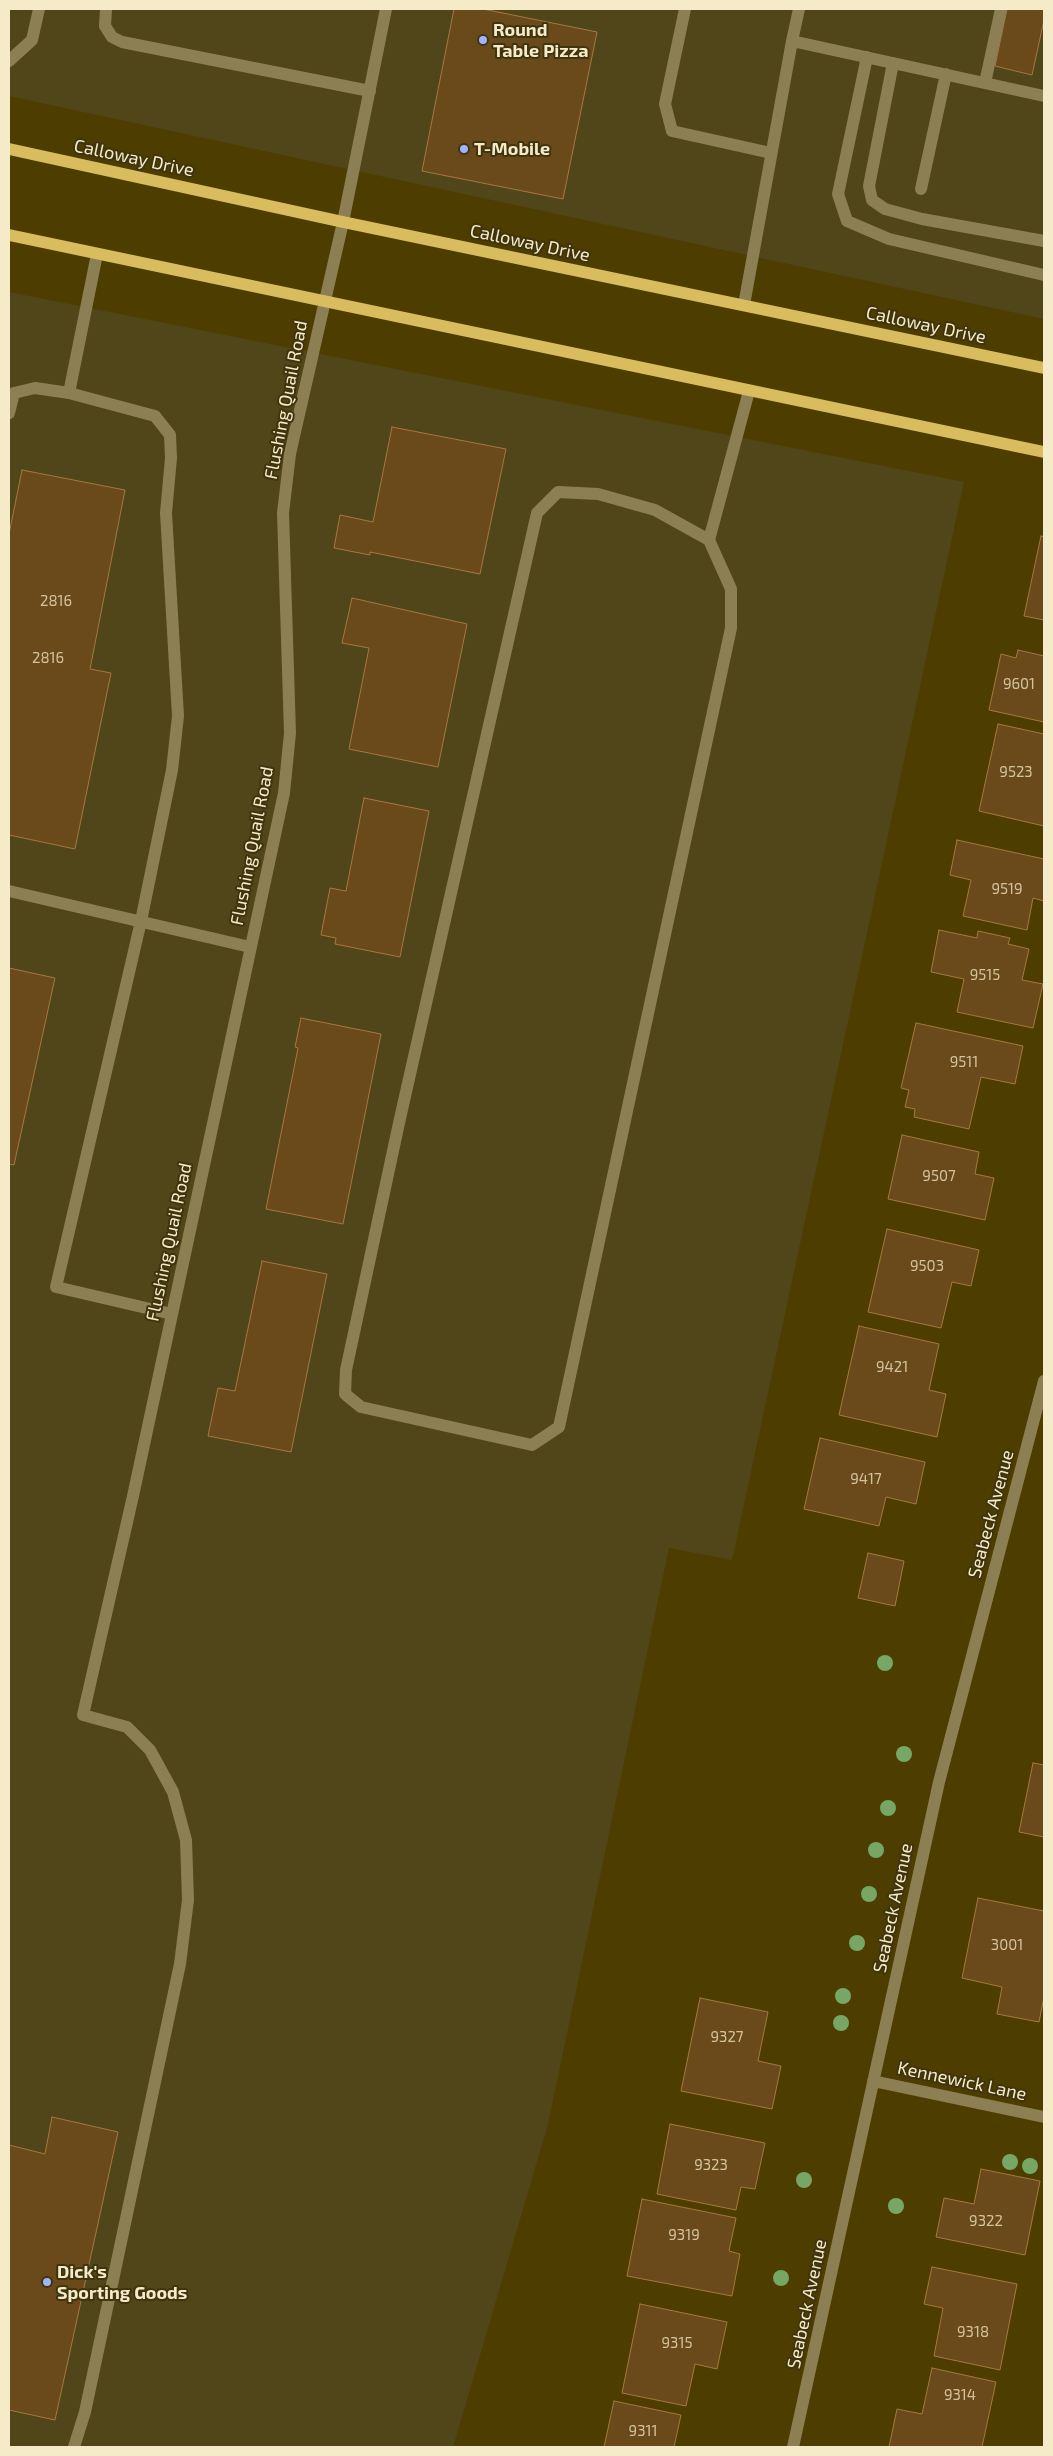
<!DOCTYPE html>
<style>
body{margin:0}
#map{position:relative;width:1053px;height:2456px;overflow:hidden;background:#4d3e00;font-family:"Exo 2",sans-serif}
canvas{display:block}
.frame{position:absolute;inset:0;border:10px solid #f5ebc8;pointer-events:none}
</style>
<div id="map">
<canvas width="1053" height="2456"></canvas>
<div class="frame"></div>
</div>
<script>
const ctx = document.querySelector('canvas').getContext('2d');
ctx.lineJoin = 'round';
function fillPath(path, color) { ctx.fillStyle = color; ctx.fill(path, 'evenodd'); }
const shape = rows => new Path2D(rows.map(r => 'M' + r).join(''));
function strokePath(path, color, width, dash) { ctx.strokeStyle = color; ctx.lineWidth = width; ctx.lineCap = dash ? 'butt' : 'round'; ctx.setLineDash(dash || []); ctx.stroke(path); }
function write(font, color, halo, rows, align = 'center') {
  ctx.font = font + ' "Exo 2",sans-serif'; ctx.lineWidth = 4; ctx.setLineDash([]); ctx.textBaseline = 'middle'; ctx.strokeStyle = halo; ctx.fillStyle = color; for (const [text, x, y, turn = 0] of rows) {
    ctx.save(); ctx.translate(x, y); ctx.rotate((+turn || 0) * Math.PI / 180); ctx.textAlign = isNaN(turn) ? turn : align; if (halo) ctx.strokeText(text, 0, 0); ctx.fillText(text, 0, 0); ctx.restore();
  }
}
const built = shape([
 [9,9,1044,9,1044,319,9,96],
 [9,292,964,482,732,1560,669,1548,548,2124,453,2447,9,2447]
]);
const building = shape([
 [454,9,483,9,597,32,563,199,422,171,454,9],
 [1007,9,1044,9,1044,20,1032,75,995,66,1007,9],
 [392,427,506,449,480,574,370,552,370,555,334,548,340,515,373,522,392,427],
 [22,470,125,490,90,669,111,673,75,849,9,835,9,534,22,470],
 [1041,536,1044,537,1044,620,1024,616,1041,536],
 [352,598,467,624,438,767,349,749,369,648,342,643,352,598],
 [1018,650,1044,656,1044,722,989,710,1001,654,1016,658,1018,650],
 [998,724,1044,734,1044,826,979,811,998,724],
 [364,798,429,811,400,957,335,944,336,938,321,935,330,888,346,891,364,798],
 [957,840,1044,859,1044,901,1033,898,1027,930,963,916,971,880,950,875,957,840],
 [939,930,977,938,978,931,1010,938,1008,944,1029,949,1022,980,1043,984,1033,1028,957,1012,964,979,931,972,939,930],
 [9,968,55,978,14,1165,9,1164,9,968],
 [301,1018,381,1034,343,1224,266,1209,298,1048,295,1047,301,1018],
 [916,1023,1023,1046,1015,1084,981,1077,969,1129,914,1117,915,1109,905,1107,909,1090,901,1088,916,1023],
 [902,1135,979,1152,975,1174,994,1178,985,1220,888,1199,902,1135],
 [887,1229,979,1250,971,1286,952,1282,941,1328,868,1312,887,1229],
 [262,1261,327,1274,291,1452,208,1436,218,1388,235,1391,262,1261],
 [859,1326,939,1344,929,1390,946,1394,937,1437,839,1415,859,1326],
 [820,1438,925,1462,916,1504,886,1497,879,1526,804,1509,820,1438],
 [868,1553,904,1561,895,1606,858,1598,868,1553],
 [1033,1763,1044,1765,1044,1837,1019,1832,1033,1763],
 [978,1898,1044,1911,1044,1997,1039,2022,997,2014,1002,1987,962,1978,978,1898],
 [700,1998,768,2012,758,2061,781,2066,772,2109,681,2091,700,1998],
 [52,2117,118,2132,55,2420,9,2410,9,2145,45,2154,52,2117],
 [670,2124,765,2143,755,2189,741,2187,736,2210,657,2194,670,2124],
 [981,2169,1040,2181,1025,2255,936,2237,944,2198,974,2204,981,2169],
 [642,2199,736,2218,729,2251,740,2254,732,2296,627,2276,642,2199],
 [932,2267,1017,2284,1000,2370,934,2356,943,2308,924,2304,932,2267],
 [640,2304,727,2322,717,2369,695,2364,686,2406,622,2393,640,2304],
 [932,2368,996,2382,982,2447,889,2447,897,2409,922,2414,932,2368],
 [614,2401,681,2415,674,2447,604,2447,614,2401]
]);
const minor = shape([
 [106,9,105,26,112,37,122,42,370,91],
 [685,9,665,104,672,131,771,153],
 [792,41,799,9],
 [867,57,838,194,847,221,889,239,1044,275],
 [9,61,32,40,39,9],
 [893,63,869,186,872,200,885,209,922,219,1044,241],
 [985,83,1001,9],
 [921,189,946,74],
 [744,305,792,41,1044,96],
 [69,393,97,254],
 [9,413,14,393,35,388,69,393,155,416,170,435,171,458,166,513,178,716,172,770,141,921,56,1287,172,1314],
 [709,540,731,589,731,628,559,1427,532,1445,361,1407,345,1394,346,1370,399,1123,537,513,558,492,598,494,655,510,709,540,749,391],
 [9,891,250,947],
 [873,2081,1044,2117],
 [74,2447,85,2412,180,1964,188,1900,186,1840,173,1792,150,1750,127,1727,83,1715,133,1496,284,793,290,733,283,513,290,454,343,222,386,9],
 [793,2447,939,1782,1044,1381]
]);
const major = shape([
 [9,149,343,222,1044,368],
 [9,235,1044,452]
]);
const trees = [
 [885,1663],
 [904,1754],
 [888,1808],
 [876,1850],
 [869,1894],
 [857,1943],
 [843,1996],
 [841,2023],
 [1010,2162],
 [1030,2166],
 [804,2180],
 [896,2206],
 [781,2278]
];
const markers = [
 [483,40,5,"#a1b3fd"],
 [464,149,5,"#a1b3fd"],
 [47,2282,5,"#a1b3fd"]
];
const numberNames = [
 ["2816",56,601],
 ["2816",48,658],
 ["9601",1019,684],
 ["9523",1016,772],
 ["9519",1007,889],
 ["9515",985,975],
 ["9511",964,1062],
 ["9507",939,1176],
 ["9503",927,1266],
 ["9421",892,1367],
 ["9417",866,1479],
 ["3001",1007,1945],
 ["9327",727,2037],
 ["9323",711,2165],
 ["9322",986,2221],
 ["9319",684,2235],
 ["9318",973,2332],
 ["9315",677,2343],
 ["9314",960,2395],
 ["9311",643,2431]
];
const poiNames = [
 ["Round",493,30],
 ["Table Pizza",493,51],
 ["T-Mobile",474,149],
 ["Dick's",57,2272],
 ["Sporting Goods",57,2293]
];
const streetNames = [
 ["Calloway Drive",134,158,12],
 ["Calloway Drive",530,243,12],
 ["Calloway Drive",926,325,12],
 ["Flushing Quail Road",286,400,-79],
 ["Flushing Quail Road",252,846,-79],
 ["Flushing Quail Road",169,1242,-78],
 ["Seabeck Avenue",991,1514,-75],
 ["Seabeck Avenue",893,1908,-78],
 ["Kennewick Lane",962,2081,12],
 ["Seabeck Avenue",807,2304,-78]
];
fillPath(built, '#51451a');
fillPath(building, '#6a4a1b');
strokePath(building, '#a5793d', 1);
strokePath(minor, '#8c7f54', 12);
strokePath(major, '#d8bc5e', 12);
ctx.fillStyle = '#76a765';
for (const [x, y] of trees) { ctx.beginPath(); ctx.arc(x, y, 8, 0, 2 * Math.PI); ctx.fill(); }
for (const [x, y, r, color] of markers) { const dot = new Path2D(); dot.arc(x, y, r, 0, 2 * Math.PI); ctx.fillStyle = color; ctx.fill(dot); strokePath(dot, '#3f340e', 2); }
write('15px', '#d2c39d', null, numberNames);
write('bold 18px', '#f5ebc8', '#3f340e', poiNames, 'left');
write('18px', '#f5ebc8', '#3f340e', streetNames);
</script>
